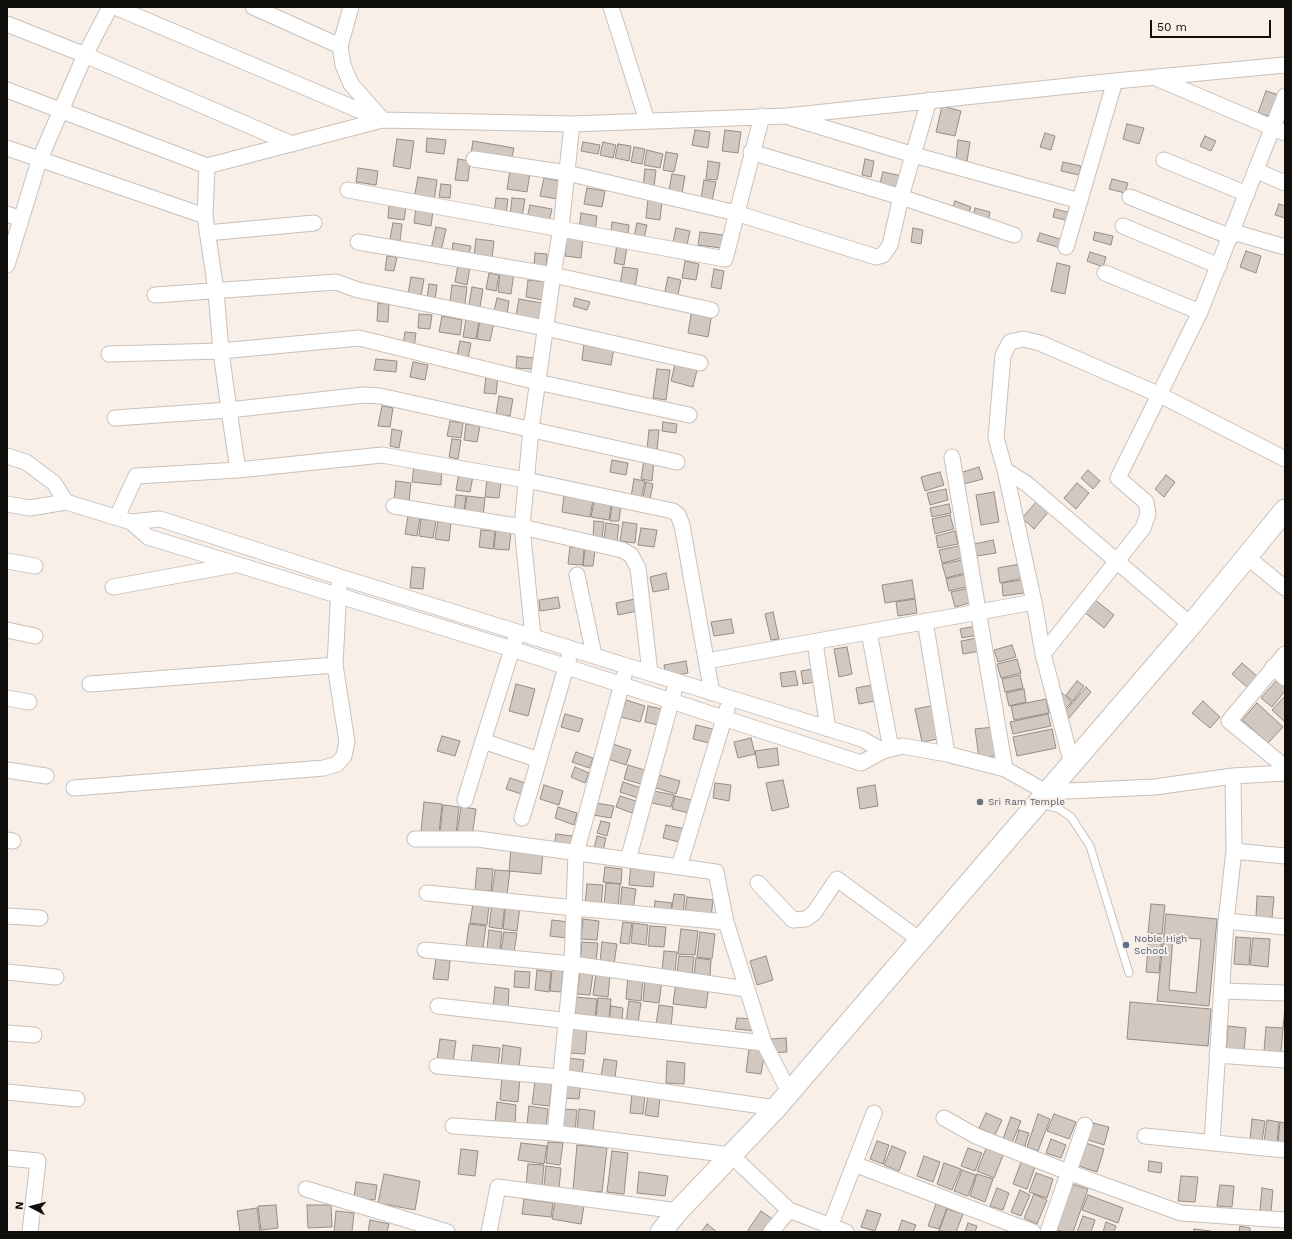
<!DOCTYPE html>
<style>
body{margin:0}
#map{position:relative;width:1292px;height:1239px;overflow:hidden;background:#f8efe8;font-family:"Work Sans",sans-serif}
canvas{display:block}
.frame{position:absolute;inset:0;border:8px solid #100e0b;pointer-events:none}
.north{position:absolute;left:12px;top:1187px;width:40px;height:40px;-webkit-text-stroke:3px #f8efe8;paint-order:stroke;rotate:276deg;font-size:11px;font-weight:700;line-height:16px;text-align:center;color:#100e0b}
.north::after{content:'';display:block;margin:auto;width:14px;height:18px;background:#100e0b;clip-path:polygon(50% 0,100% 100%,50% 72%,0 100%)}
.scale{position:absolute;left:1150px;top:20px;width:121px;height:18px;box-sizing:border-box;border:2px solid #100e0b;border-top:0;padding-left:5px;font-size:12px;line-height:14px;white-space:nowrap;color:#100e0b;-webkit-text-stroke:3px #f8efe8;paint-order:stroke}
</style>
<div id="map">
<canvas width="1292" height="1239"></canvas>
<div class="frame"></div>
<div class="north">N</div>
<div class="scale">50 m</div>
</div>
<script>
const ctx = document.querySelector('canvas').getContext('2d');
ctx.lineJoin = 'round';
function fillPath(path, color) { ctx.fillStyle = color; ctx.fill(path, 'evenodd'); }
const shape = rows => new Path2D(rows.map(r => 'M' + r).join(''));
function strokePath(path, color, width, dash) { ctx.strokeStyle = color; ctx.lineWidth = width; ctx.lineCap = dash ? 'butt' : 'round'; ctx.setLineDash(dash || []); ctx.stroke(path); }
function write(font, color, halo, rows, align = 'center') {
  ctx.font = font + ' "Work Sans",sans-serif'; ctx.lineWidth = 4; ctx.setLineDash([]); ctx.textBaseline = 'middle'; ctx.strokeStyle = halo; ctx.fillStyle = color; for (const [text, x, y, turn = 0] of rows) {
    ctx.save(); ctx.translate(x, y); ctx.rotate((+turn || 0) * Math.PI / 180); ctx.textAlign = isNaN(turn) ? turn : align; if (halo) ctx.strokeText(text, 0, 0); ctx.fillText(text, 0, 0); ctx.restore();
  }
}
const building = shape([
 [1266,91,1279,95,1271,117,1258,113,1266,91],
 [942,106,961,111,955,136,936,132,942,106],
 [1127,124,1144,128,1139,144,1123,139,1127,124],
 [695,130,710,132,708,148,692,145,695,130],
 [725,130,741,132,738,153,722,151,725,130],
 [1045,133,1055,136,1051,150,1040,147,1045,133],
 [1205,136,1216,141,1211,151,1200,146,1205,136],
 [427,138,446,140,444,154,426,152,427,138],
 [397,139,414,141,410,169,393,166,397,139],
 [958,140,970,142,967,161,956,159,958,140],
 [473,141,514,148,511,161,471,154,473,141],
 [583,142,600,145,598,154,581,151,583,142],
 [603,142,616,145,613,158,600,155,603,142],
 [618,144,631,146,629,161,615,158,618,144],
 [634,147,645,149,642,164,631,162,634,147],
 [647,150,663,154,660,168,644,165,647,150],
 [666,152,678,154,674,172,663,170,666,152],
 [458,159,470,161,468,181,455,180,458,159],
 [865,159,874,161,871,177,862,175,865,159],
 [708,161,720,163,717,180,706,179,708,161],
 [1063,162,1081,166,1079,175,1061,171,1063,162],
 [358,168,378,171,376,185,356,182,358,168],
 [645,169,656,170,654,187,643,186,645,169],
 [510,170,530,172,527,192,507,189,510,170],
 [883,172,902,176,899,188,880,183,883,172],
 [672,174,685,176,682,193,669,190,672,174],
 [418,177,437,180,434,202,414,199,418,177],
 [544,178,560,181,557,199,540,196,544,178],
 [1112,179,1128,183,1125,193,1109,189,1112,179],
 [704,180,716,182,712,201,701,199,704,180],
 [441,184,451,185,450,198,439,197,441,184],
 [587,188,605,191,602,207,584,204,587,188],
 [496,198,508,199,506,215,494,213,496,198],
 [512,198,525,199,522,217,510,216,512,198],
 [648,198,662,200,660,220,646,218,648,198],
 [955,201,971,207,968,215,952,209,955,201],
 [1279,204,1285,206,1285,218,1275,215,1279,204],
 [389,205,406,207,404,220,388,218,389,205],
 [530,205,552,209,549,222,527,218,530,205],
 [416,208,433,211,431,226,414,223,416,208],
 [975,208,990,212,988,221,973,217,975,208],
 [1055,209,1071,213,1069,221,1053,217,1055,209],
 [581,213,597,216,595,231,579,229,581,213],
 [612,222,629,225,628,233,611,231,612,222],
 [393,223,402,224,400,241,390,239,393,223],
 [637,223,647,225,643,243,633,241,637,223],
 [436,227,446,229,441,251,431,249,436,227],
 [676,228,690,231,686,249,672,247,676,228],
 [913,228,923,230,921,244,911,242,913,228],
 [700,232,723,235,721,248,698,245,700,232],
 [1095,232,1113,236,1111,245,1093,240,1095,232],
 [1040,233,1063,240,1061,248,1037,241,1040,233],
 [567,236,583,238,581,258,565,256,567,236],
 [476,239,494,241,492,258,474,256,476,239],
 [453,243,471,246,469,254,452,252,453,243],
 [617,245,627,247,624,265,614,263,617,245],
 [1246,251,1261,256,1256,273,1240,267,1246,251],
 [1090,252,1106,257,1103,267,1087,261,1090,252],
 [535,253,547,254,546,267,534,266,535,253],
 [387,256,397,257,394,271,385,270,387,256],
 [685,261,699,264,696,280,682,278,685,261],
 [1057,263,1070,266,1065,294,1051,291,1057,263],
 [458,265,470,267,467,285,455,282,458,265],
 [623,267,638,269,635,288,620,285,623,267],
 [714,269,724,271,721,289,711,287,714,269],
 [500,271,514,272,511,294,498,292,500,271],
 [489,273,499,275,496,291,486,289,489,273],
 [411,277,424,279,421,296,408,294,411,277],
 [668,277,681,280,677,299,664,296,668,277],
 [528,280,545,282,543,300,526,297,528,280],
 [429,284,437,285,435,300,427,299,429,284],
 [452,285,467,287,465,304,450,302,452,285],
 [472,287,483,289,480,307,469,305,472,287],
 [497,298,509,301,507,314,494,311,497,298],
 [575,298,590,302,587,310,573,306,575,298],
 [519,299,542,303,539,320,516,315,519,299],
 [378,303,389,304,388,322,377,321,378,303],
 [692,309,712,313,708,337,688,333,692,309],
 [419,314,432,315,430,329,418,328,419,314],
 [442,316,462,320,460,335,439,332,442,316],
 [466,319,479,320,476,339,463,337,466,319],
 [480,320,494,322,490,341,477,339,480,320],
 [405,332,416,333,414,347,403,346,405,332],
 [460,341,471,343,468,358,457,356,460,341],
 [584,343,614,348,611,365,582,360,584,343],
 [517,356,533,358,532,369,516,368,517,356],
 [376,359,397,361,396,372,374,370,376,359],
 [413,362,428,365,425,380,410,377,413,362],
 [675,364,697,370,693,387,671,381,675,364],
 [657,369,670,370,666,400,653,398,657,369],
 [486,376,498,377,496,394,484,393,486,376],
 [499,396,513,399,510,416,496,414,499,396],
 [382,406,393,408,390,427,378,426,382,406],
 [450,421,463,423,461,438,447,436,450,421],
 [663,422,677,424,676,433,662,431,663,422],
 [466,424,480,426,477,442,464,440,466,424],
 [392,429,402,431,399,448,390,446,392,429],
 [649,430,659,430,657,450,647,449,649,430],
 [452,439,461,440,458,459,449,457,452,439],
 [612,460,628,463,626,475,610,472,612,460],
 [644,460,654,461,652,481,641,479,644,460],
 [414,466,442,469,441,485,412,482,414,466],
 [979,467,983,479,964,484,960,473,979,467],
 [1088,470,1100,481,1093,489,1081,478,1088,470],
 [940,472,944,485,925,491,921,477,940,472],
 [459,473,473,476,470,492,456,490,459,473],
 [1166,475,1175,482,1164,497,1155,489,1166,475],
 [634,479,645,481,641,499,631,497,634,479],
 [487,480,501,482,499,498,485,497,487,480],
 [396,481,411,483,409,501,394,500,396,481],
 [646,482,653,484,650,499,643,498,646,482],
 [1077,483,1089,493,1076,509,1064,498,1077,483],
 [946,489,948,500,930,505,927,493,946,489],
 [994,492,999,522,981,525,976,495,994,492],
 [456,495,466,496,464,513,454,512,456,495],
 [467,496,485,498,483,516,464,514,467,496],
 [564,496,593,500,590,517,562,512,564,496],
 [1038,500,1050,510,1034,529,1022,518,1038,500],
 [594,502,611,504,609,520,591,517,594,502],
 [612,504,621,505,619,521,610,521,612,504],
 [949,504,951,513,932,517,930,508,949,504],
 [950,515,954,529,935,534,932,519,950,515],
 [408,516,420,517,417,536,405,534,408,516],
 [421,519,436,521,433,538,419,536,421,519],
 [438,520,451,522,449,541,435,539,438,520],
 [594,521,604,522,602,539,593,538,594,521],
 [623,522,637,524,635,543,620,541,623,522],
 [606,523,619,525,617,541,604,539,606,523],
 [641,528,657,530,654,547,638,545,641,528],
 [481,530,495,531,493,549,479,547,481,530],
 [496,530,511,532,509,550,494,549,496,530],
 [955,531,958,544,938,548,936,536,955,531],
 [993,540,996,553,977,556,974,544,993,540],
 [959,546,962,558,942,563,939,550,959,546],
 [570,547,584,548,583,565,568,564,570,547],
 [585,548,595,550,593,566,583,566,585,548],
 [962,560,965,573,946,578,942,564,962,560],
 [1020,564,1023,578,1000,583,998,568,1020,564],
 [412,567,425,568,423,589,410,588,412,567],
 [666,573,669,589,653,592,650,577,666,573],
 [966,574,969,586,949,591,946,579,966,574],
 [912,580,915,598,885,603,882,585,912,580],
 [1022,580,1024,593,1003,596,1002,583,1022,580],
 [969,588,973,602,955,607,951,592,969,588],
 [558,597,560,608,540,611,539,600,558,597],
 [635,599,637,611,618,615,616,603,635,599],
 [915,599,917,613,898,616,896,602,915,599],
 [1094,599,1114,615,1104,628,1083,611,1094,599],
 [773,612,779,639,771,640,765,614,773,612],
 [731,619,734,633,714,636,711,622,731,619],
 [976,626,978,635,962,638,960,629,976,626],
 [977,638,980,651,963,654,961,641,977,638],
 [1012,645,1016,657,998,662,994,650,1012,645],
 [847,647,852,674,839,677,834,649,847,647],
 [1017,659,1021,673,1001,678,997,664,1017,659],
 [686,661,688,673,666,677,664,665,686,661],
 [1242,663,1257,676,1247,687,1232,674,1242,663],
 [813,669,815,682,803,684,801,671,813,669],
 [795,671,798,685,782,687,780,673,795,671],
 [1020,675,1023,688,1005,692,1002,679,1020,675],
 [1277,680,1285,687,1285,691,1272,707,1261,698,1277,680],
 [1077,681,1084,686,1073,701,1066,695,1077,681],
 [516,684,535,689,528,716,509,711,516,684],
 [872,685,875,701,859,704,856,688,872,685],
 [1086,687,1091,692,1069,718,1063,714,1086,687],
 [1024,689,1026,702,1009,706,1006,693,1024,689],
 [1061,692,1072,702,1066,708,1055,699,1061,692],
 [1285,696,1285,722,1272,710,1285,696],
 [1046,699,1049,713,1014,720,1011,706,1046,699],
 [626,700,645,706,640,722,621,717,626,700],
 [1203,701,1220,717,1210,728,1192,713,1203,701],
 [1257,703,1283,727,1268,743,1242,720,1257,703],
 [936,705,943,738,922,742,915,709,936,705],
 [648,706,666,710,662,726,645,722,648,706],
 [565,714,583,719,579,732,561,727,565,714],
 [1048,714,1051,726,1013,734,1010,722,1048,714],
 [696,725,717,730,713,744,693,739,696,725],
 [994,727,999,755,979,758,975,729,994,727],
 [1052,729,1056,748,1017,756,1013,737,1052,729],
 [442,736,460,741,455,756,437,751,442,736],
 [751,738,755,754,738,758,734,742,751,738],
 [613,744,631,750,626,765,608,759,613,744],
 [777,748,779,765,758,768,755,751,777,748],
 [576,752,593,758,589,768,572,762,576,752],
 [628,765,648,771,644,785,624,779,628,765],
 [575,767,589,773,585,783,571,777,575,767],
 [659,775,680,781,676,794,656,788,659,775],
 [510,778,531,785,528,796,506,789,510,778],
 [783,780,789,807,772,811,766,783,783,780],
 [623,782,641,788,638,798,620,792,623,782],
 [715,783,731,785,729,801,713,798,715,783],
 [544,785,563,791,559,805,540,799,544,785],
 [875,785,878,806,860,809,857,788,875,785],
 [654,791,674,795,671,807,652,803,654,791],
 [620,796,636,801,632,813,616,807,620,796],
 [675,796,696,801,693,814,672,809,675,796],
 [424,802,442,804,439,833,421,831,424,802],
 [596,803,614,806,611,818,593,815,596,803],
 [443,805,459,807,456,834,440,832,443,805],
 [461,807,476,809,472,836,457,834,461,807],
 [558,807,577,813,574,825,555,818,558,807],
 [601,821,610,823,607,836,597,833,601,821],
 [666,825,686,829,683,843,663,838,666,825],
 [556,834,572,836,571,849,554,847,556,834],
 [597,836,606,838,603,851,594,849,597,836],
 [511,848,543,852,541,874,509,871,511,848],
 [631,863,655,866,653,887,629,885,631,863],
 [605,867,622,869,621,884,603,882,605,867],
 [477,868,493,869,491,891,475,890,477,868],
 [495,870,510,871,507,894,492,893,495,870],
 [606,883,620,884,618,907,604,906,606,883],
 [587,884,603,885,601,907,585,905,587,884],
 [622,887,636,889,633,910,620,908,622,887],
 [674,894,685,895,683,915,671,914,674,894],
 [1257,896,1274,897,1272,918,1256,917,1257,896],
 [687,897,713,900,711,917,685,914,687,897],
 [655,901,672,903,670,914,654,912,655,901],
 [473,903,489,905,487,925,470,923,473,903],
 [492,903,505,904,502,929,489,927,492,903],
 [506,904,520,906,517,931,503,929,506,904],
 [1151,904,1165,905,1162,934,1148,933,1151,904],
 [1166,914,1217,919,1209,1006,1157,1001,1166,914],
 [1173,937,1201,939,1196,993,1169,990,1173,937],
 [583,919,599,921,597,940,581,939,583,919],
 [552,920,569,922,567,938,550,936,552,920],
 [623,922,632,923,629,944,620,943,623,922],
 [633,923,648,925,646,945,631,943,633,923],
 [469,924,486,926,483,948,466,946,469,924],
 [650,926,666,927,664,947,648,946,650,926],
 [681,929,698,931,695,955,678,954,681,929],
 [489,930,502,932,500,950,487,948,489,930],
 [504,932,517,933,514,952,501,951,504,932],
 [700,932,715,934,712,959,697,957,700,932],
 [1149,936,1162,938,1159,973,1146,972,1149,936],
 [1236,937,1251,938,1249,965,1234,964,1236,937],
 [1253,938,1270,939,1268,967,1250,965,1253,938],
 [582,942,598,943,596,962,580,960,582,942],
 [602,942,617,944,614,964,600,962,602,942],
 [664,951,677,952,675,972,662,971,664,951],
 [679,956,694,957,692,974,677,973,679,956],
 [766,956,773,980,757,985,750,961,766,956],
 [696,958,711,960,710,976,694,975,696,958],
 [436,959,450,961,448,980,433,979,436,959],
 [537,970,551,972,549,992,535,990,537,970],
 [552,970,563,971,561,992,550,991,552,970],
 [515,971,530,972,529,988,514,987,515,971],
 [580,972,593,973,590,995,577,994,580,972],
 [596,973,610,975,608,997,593,995,596,973],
 [628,976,643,978,641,1001,626,999,628,976],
 [645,979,662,980,659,1003,643,1001,645,979],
 [676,982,709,986,706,1008,673,1004,676,982],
 [495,987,509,989,508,1009,493,1008,495,987],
 [576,997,597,999,595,1018,575,1016,576,997],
 [598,998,611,999,609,1019,596,1018,598,998],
 [629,1001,641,1003,638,1023,626,1022,629,1001],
 [1130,1002,1211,1009,1208,1046,1127,1039,1130,1002],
 [659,1005,673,1007,671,1027,656,1025,659,1005],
 [611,1006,623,1008,622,1022,609,1020,611,1006],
 [1285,1008,1285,1027,1283,1027,1285,1008],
 [737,1018,754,1019,757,1031,735,1029,737,1018],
 [1228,1026,1246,1028,1244,1052,1226,1051,1228,1026],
 [1266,1027,1283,1028,1281,1052,1264,1051,1266,1027],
 [572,1029,587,1030,585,1054,570,1053,572,1029],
 [786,1038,787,1052,772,1053,771,1039,786,1038],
 [440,1039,456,1041,453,1062,437,1060,440,1039],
 [473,1045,500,1048,498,1067,471,1063,473,1045],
 [503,1045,521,1048,519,1068,501,1066,503,1045],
 [749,1049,765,1051,761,1074,746,1072,749,1049],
 [569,1058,584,1060,582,1074,568,1073,569,1058],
 [604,1059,617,1061,615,1078,601,1076,604,1059],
 [667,1061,685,1063,684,1084,666,1083,667,1061],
 [502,1076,520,1077,518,1102,500,1100,502,1076],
 [566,1080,581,1082,579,1099,564,1098,566,1080],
 [535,1081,552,1083,549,1106,532,1104,535,1081],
 [632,1093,645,1095,643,1114,630,1113,632,1093],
 [648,1094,660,1096,658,1117,645,1115,648,1094],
 [497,1102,516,1105,515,1124,495,1122,497,1102],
 [529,1106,548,1109,546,1127,527,1124,529,1106],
 [565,1109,577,1110,575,1131,563,1130,565,1109],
 [579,1109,595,1111,593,1130,577,1129,579,1109],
 [986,1113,1002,1120,995,1135,979,1128,986,1113],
 [1038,1114,1050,1119,1038,1151,1027,1147,1038,1114],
 [1054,1114,1076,1122,1069,1139,1047,1131,1054,1114],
 [1011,1117,1021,1121,1012,1143,1003,1139,1011,1117],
 [1252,1119,1265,1121,1262,1141,1250,1140,1252,1119],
 [1267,1120,1279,1122,1277,1143,1264,1142,1267,1120],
 [1280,1122,1285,1123,1285,1144,1278,1143,1280,1122],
 [1093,1123,1109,1127,1104,1145,1088,1140,1093,1123],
 [1019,1130,1029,1133,1025,1146,1015,1143,1019,1130],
 [1051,1139,1066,1145,1061,1158,1046,1153,1051,1139],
 [877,1141,889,1145,883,1164,870,1159,877,1141],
 [548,1142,563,1143,560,1165,546,1163,548,1142],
 [521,1143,547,1146,544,1164,518,1160,521,1143],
 [1086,1143,1104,1149,1097,1172,1079,1166,1086,1143],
 [577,1145,607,1148,602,1192,573,1190,577,1145],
 [892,1146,906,1152,899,1171,884,1165,892,1146],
 [987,1146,1004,1153,994,1178,977,1171,987,1146],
 [968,1148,982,1153,975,1171,961,1166,968,1148],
 [461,1149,478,1151,475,1176,458,1174,461,1149],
 [612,1151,628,1153,624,1194,607,1192,612,1151],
 [924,1156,940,1162,933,1182,917,1176,924,1156],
 [1149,1161,1162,1163,1161,1173,1148,1171,1149,1161],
 [1021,1162,1035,1167,1027,1189,1013,1184,1021,1162],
 [944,1163,961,1169,952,1190,937,1184,944,1163],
 [528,1164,544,1165,542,1186,526,1185,528,1164],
 [546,1166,561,1168,559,1188,544,1186,546,1166],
 [962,1170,976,1175,968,1196,954,1191,962,1170],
 [639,1172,668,1176,665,1196,637,1193,639,1172],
 [1036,1173,1053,1179,1047,1198,1029,1192,1036,1173],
 [384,1174,420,1181,415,1210,378,1203,384,1174],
 [977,1174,993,1179,985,1202,970,1196,977,1174],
 [1181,1176,1198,1177,1195,1202,1178,1201,1181,1176],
 [356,1182,377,1185,375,1200,354,1198,356,1182],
 [1069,1183,1088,1189,1073,1232,1064,1232,1054,1229,1069,1183],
 [1220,1185,1234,1186,1232,1207,1217,1206,1220,1185],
 [997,1188,1009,1193,1003,1210,990,1206,997,1188],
 [1262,1188,1273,1190,1271,1212,1260,1210,1262,1188],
 [1020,1190,1030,1195,1021,1216,1011,1212,1020,1190],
 [1034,1194,1047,1200,1037,1224,1024,1218,1034,1194],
 [1088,1195,1123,1208,1118,1223,1082,1210,1088,1195],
 [524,1199,553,1203,551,1217,522,1214,524,1199],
 [555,1201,584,1206,581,1224,552,1219,555,1201],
 [936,1204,947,1208,939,1229,928,1226,936,1204],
 [276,1205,278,1228,261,1230,258,1206,276,1205],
 [307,1205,331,1205,332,1227,308,1228,307,1205],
 [257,1208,260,1232,240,1232,237,1211,257,1208],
 [947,1209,963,1214,956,1232,939,1231,947,1209],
 [867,1210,881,1214,875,1231,861,1227,867,1210],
 [336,1211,354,1213,352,1232,334,1232,336,1211],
 [761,1211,774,1220,765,1232,750,1232,748,1230,761,1211],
 [1083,1216,1095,1220,1091,1232,1077,1232,1083,1216],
 [370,1220,389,1224,387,1232,368,1232,370,1220],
 [902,1220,916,1225,913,1232,898,1232,902,1220],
 [1106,1222,1116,1226,1114,1232,1103,1232,1106,1222],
 [968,1223,977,1226,975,1232,965,1232,968,1223],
 [707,1224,717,1232,701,1232,707,1224],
 [1240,1226,1250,1228,1250,1232,1239,1232,1240,1226],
 [1194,1229,1211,1231,1211,1232,1194,1232,1194,1229]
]);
const lane = shape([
 [1041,804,1059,809,1071,817,1090,846,1129,973]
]);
const street = shape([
 [115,7,382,120],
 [253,7,340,46],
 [351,7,340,46,343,65,351,84,381,118],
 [611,7,647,121],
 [7,24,85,55,292,144],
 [1156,78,1285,133],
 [7,90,207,166,382,120,572,124,787,116,1115,81,1285,65],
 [792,118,914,155,1080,201],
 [7,148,205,216],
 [751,152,901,197,1014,235],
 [474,159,567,173,736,213,876,257,883,255,890,245,901,197,929,100],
 [1164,160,1247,194],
 [207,166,205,216,216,291,221,351,229,410,364,395,380,396,677,462],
 [1257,171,1285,183],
 [348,190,725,259,762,116],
 [1130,197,1231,237],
 [7,214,21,219],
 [1123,226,1219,266],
 [1233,232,1285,247],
 [207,233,314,223],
 [358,242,553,275,711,310],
 [1066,247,1115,81],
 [7,265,39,161,85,55,110,7],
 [1105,273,1200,312],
 [155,295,336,282,358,290,545,328,700,363],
 [109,354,221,351,359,338,537,382,689,415],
 [115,418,229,410,238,470],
 [7,456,26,462,54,483,66,502],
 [952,457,1005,769],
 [1005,470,1027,484,1191,625],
 [7,504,30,508,66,502,131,522,160,519,340,577,862,739,883,751],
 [394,506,522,527,622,550,631,555,638,568,650,673],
 [117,517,136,476,238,470,382,455,526,480,673,511,678,515,682,525,712,693],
 [131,522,148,537,512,649,861,763,883,751,902,746,947,754,1005,769,1046,792,1155,787,1233,776,1285,773],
 [1247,557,1285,588],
 [7,561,35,566],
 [577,575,594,655],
 [113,587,234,565],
 [925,621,947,754],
 [7,630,35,636],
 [869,632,891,749],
 [533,636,522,527,531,429,553,275,561,228,572,124],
 [815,642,828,729],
 [1043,654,1143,528,1148,514,1146,502,1118,478,1200,312,1285,96],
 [1285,654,1229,721,1285,767],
 [707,661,1034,602],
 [1273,667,1285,678],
 [90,684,335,665],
 [7,698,29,702],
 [483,741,515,640],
 [1072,764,1043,654,1034,602,1005,470,996,438,1003,355,1010,342,1023,339,1040,343,1160,395,1285,459],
 [7,770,46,776],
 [74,788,324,768,337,764,344,756,347,742,335,665,339,586],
 [465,800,483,741,539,760],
 [522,818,569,657],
 [415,839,478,839,716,872,726,922,764,1043,789,1092],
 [7,840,13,841],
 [1234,851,1285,856],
 [628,860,674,691],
 [679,867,727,709],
 [758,883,793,920,806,919,814,913,837,879,920,940],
 [427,893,575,908,726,922],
 [7,916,40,918],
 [1226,921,1285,927],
 [425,950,572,964,747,989],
 [7,972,56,977],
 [1222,991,1285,993],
 [438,1006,764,1043],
 [7,1033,34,1035],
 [1217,1055,1285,1060],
 [437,1066,560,1077,776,1108],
 [7,1092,77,1099],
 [944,1118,976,1136,1068,1172,1181,1213,1285,1220],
 [453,1126,555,1133,731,1155,789,1210,846,1232],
 [555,1133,572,964,576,853,624,676],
 [1145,1136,1285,1150],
 [1212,1143,1226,921,1234,851,1233,776],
 [7,1158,38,1161,30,1232],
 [854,1164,1033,1232],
 [306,1189,447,1232],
 [489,1232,498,1187,678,1211],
 [771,1232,789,1210],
 [828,1232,874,1113],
 [1048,1232,1085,1125]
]);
const secondary = shape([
 [661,1232,678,1211,776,1108,1191,625,1285,510]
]);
const markers = [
 [980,802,4,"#6b7280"],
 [1126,945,4,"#5c6f8a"]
];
const worshipNames = [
 ["Sri Ram Temple",988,802]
];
const serviceNames = [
 ["Noble High",1134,939],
 ["School",1134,951]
];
fillPath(building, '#d1c8c1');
strokePath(building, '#958d87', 1);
strokePath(lane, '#c9c0ba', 9);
strokePath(street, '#c9c0ba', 17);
strokePath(secondary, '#c9c0ba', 23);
strokePath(lane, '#fff', 7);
strokePath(street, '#fff', 15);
strokePath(secondary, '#fff', 21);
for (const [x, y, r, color] of markers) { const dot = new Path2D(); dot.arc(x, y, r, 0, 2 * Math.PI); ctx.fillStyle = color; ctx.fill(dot); strokePath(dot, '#f8efe8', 1.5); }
write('10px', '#5b616d', '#f8efe8', worshipNames, 'left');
write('10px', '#4e5e75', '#f8efe8', serviceNames, 'left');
</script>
